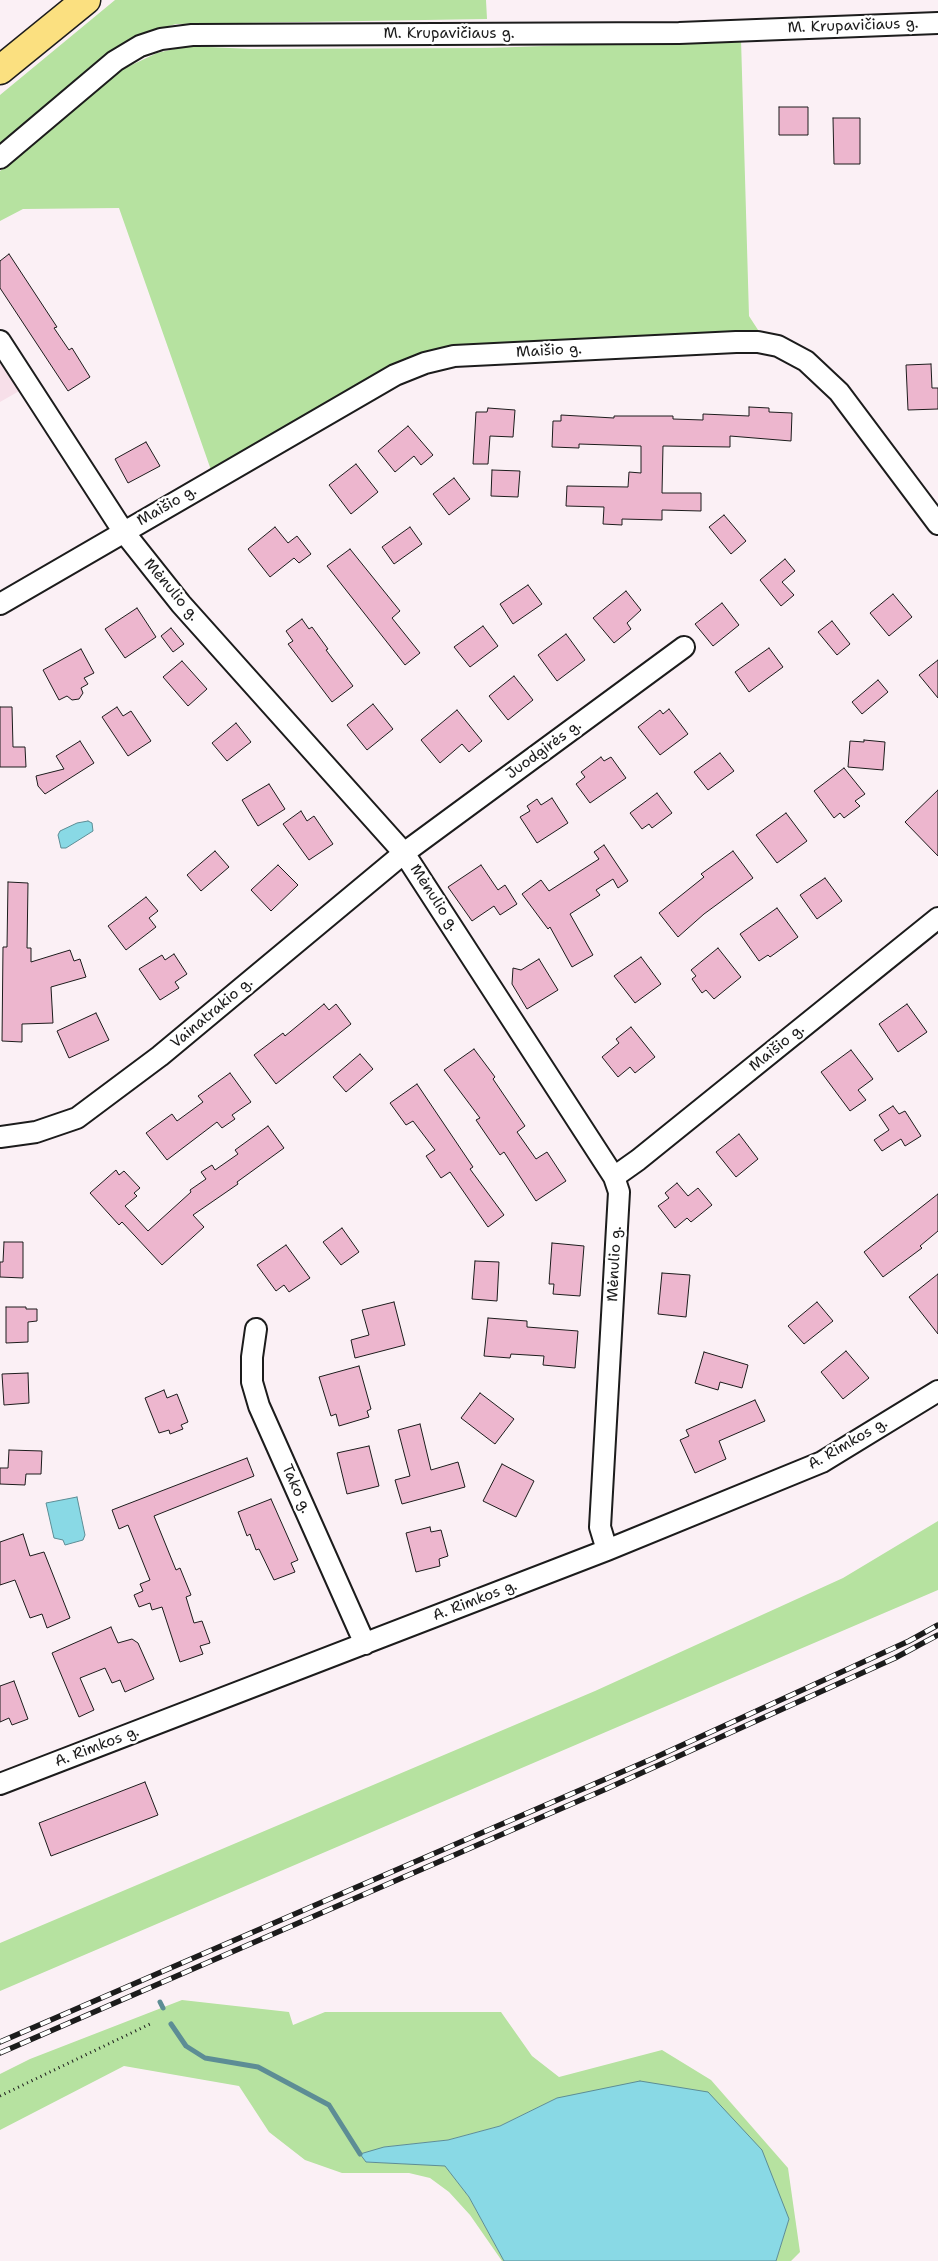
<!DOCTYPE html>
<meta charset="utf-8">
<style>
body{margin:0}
canvas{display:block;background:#fbf0f5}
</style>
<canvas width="938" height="2261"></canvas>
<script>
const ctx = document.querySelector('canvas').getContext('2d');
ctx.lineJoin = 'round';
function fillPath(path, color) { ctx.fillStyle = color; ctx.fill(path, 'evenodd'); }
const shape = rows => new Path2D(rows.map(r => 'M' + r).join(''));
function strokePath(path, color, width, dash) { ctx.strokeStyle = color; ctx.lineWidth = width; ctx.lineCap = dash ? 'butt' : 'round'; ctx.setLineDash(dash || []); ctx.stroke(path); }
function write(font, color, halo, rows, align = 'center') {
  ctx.font = font + ' "Shantell Sans",sans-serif'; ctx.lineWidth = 5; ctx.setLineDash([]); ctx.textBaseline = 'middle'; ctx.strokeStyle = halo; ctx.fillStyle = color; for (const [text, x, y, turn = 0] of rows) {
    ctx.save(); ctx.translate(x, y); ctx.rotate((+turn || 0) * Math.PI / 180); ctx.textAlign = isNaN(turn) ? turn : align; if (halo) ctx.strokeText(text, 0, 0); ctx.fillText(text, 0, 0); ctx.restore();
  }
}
const built = shape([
 [0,359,21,390,0,402]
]);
const green = shape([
 [115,0,486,0,487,19,176,24,140,35,102,58,0,145,0,95],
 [741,39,749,316,760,333,438,349,396,363,211,470,119,208,23,209,0,221,0,171,121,70,157,53,187,46,251,49,488,48],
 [938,1521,938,1590,0,1991,0,1943,595,1691,843,1578],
 [182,2000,289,2012,293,2025,325,2012,501,2012,532,2056,559,2077,662,2050,711,2080,788,2168,800,2252,791,2261,776,2261,789,2219,557,2098,500,2126,448,2140,384,2147,366,2162,445,2165,469,2197,504,2261,502,2261,470,2215,449,2192,430,2178,409,2173,342,2173,305,2160,269,2132,239,2086,124,2066,0,2130,0,2074,30,2059]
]);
const water = shape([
 [88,821,92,823,93,831,66,848,61,848,58,835,60,831,77,823,88,821],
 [77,1497,85,1535,83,1540,65,1545,63,1540,54,1538,46,1503,77,1497],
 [640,2081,708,2092,762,2150,789,2219,776,2261,504,2261,469,2197,445,2166,366,2162,360,2154,384,2147,448,2140,500,2126,557,2098,640,2081]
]);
const stream = shape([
 [160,2002,163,2008],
 [171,2024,186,2046,205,2058,258,2067,329,2105,360,2154]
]);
const building = shape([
 [779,107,808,107,808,135,779,135,779,107],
 [833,118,860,118,860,164,834,164,833,118],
 [9,254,57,327,54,328,69,350,72,348,90,377,68,391,0,288,0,261,9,254],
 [931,364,932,388,938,388,938,409,908,410,906,365,931,364],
 [749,407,769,408,769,412,792,413,791,441,730,436,730,447,663,446,662,493,701,493,701,511,662,510,662,520,622,519,622,525,603,524,604,507,566,506,567,486,628,487,629,472,641,473,641,446,579,444,579,448,552,447,553,421,561,421,561,415,614,418,614,416,673,416,673,419,703,420,703,414,749,416,749,407],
 [488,408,515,410,513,437,490,436,488,464,473,464,476,412,487,412,488,408],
 [408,426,433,455,421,465,414,456,395,472,378,451,408,426],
 [146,442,160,466,128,483,115,459,146,442],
 [356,464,378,492,351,514,329,485,356,464],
 [492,470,520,471,518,497,491,496,492,470],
 [454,478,470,499,449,515,433,494,454,478],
 [724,515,746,541,731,554,709,527,724,515],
 [275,527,288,543,297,536,311,554,299,563,294,558,270,577,248,549,275,527],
 [410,527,422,544,394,564,382,547,410,527],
 [350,549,400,611,392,618,420,653,405,665,327,566,350,549],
 [785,559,795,571,782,582,794,595,781,606,760,580,785,559],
 [528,585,542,604,513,624,500,604,528,585],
 [626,591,641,610,627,623,631,629,614,643,593,618,626,591],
 [893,594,912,617,889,636,870,613,893,594],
 [722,603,739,625,713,646,695,624,722,603],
 [137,608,156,637,125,658,105,629,137,608],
 [302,619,309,629,312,627,328,649,326,650,353,686,332,702,288,644,293,641,286,631,302,619],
 [832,621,850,644,837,655,818,632,832,621],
 [483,626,498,646,470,667,454,647,483,626],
 [171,628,184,644,173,652,161,636,171,628],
 [566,634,585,660,557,681,538,655,566,634],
 [769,648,783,667,749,692,735,672,769,648],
 [81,649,94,673,84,678,88,684,81,688,83,693,79,699,72,700,67,696,59,700,43,670,81,649],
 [938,660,938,698,919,675,938,660],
 [182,661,207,689,188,706,163,677,182,661],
 [514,676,533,700,508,720,489,696,514,676],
 [878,680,888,692,862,714,852,702,878,680],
 [373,704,393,729,367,750,347,725,373,704],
 [0,707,12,707,13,747,25,747,26,767,0,767,0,707],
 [117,707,123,716,131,711,151,741,128,756,102,717,117,707],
 [669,709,688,734,660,755,638,727,660,710,663,714,669,709],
 [457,710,482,741,469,752,462,744,440,763,421,740,457,710],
 [236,723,251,742,227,761,212,743,236,723],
 [864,740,885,742,883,770,848,767,850,741,864,742,864,740],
 [80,741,94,763,45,794,38,786,36,776,64,769,56,756,80,741],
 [720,753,734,771,708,790,694,772,720,753],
 [601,757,604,761,611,757,626,778,590,803,576,784,585,777,581,772,601,757],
 [844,768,865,794,855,801,860,806,844,818,840,813,834,818,814,791,844,768],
 [269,784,285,809,258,826,242,800,269,784],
 [938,790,938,856,905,822,938,790],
 [657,793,672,813,652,828,649,824,642,829,630,813,657,793],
 [552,798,568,823,537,843,520,817,530,811,527,806,537,799,541,805,552,798],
 [301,811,307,821,314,816,333,844,309,860,283,824,301,811],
 [786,813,807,841,777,863,756,835,786,813],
 [604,845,628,881,618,888,613,879,596,890,600,895,570,914,593,955,572,967,550,927,548,929,522,894,541,880,549,891,599,859,594,852,604,845],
 [215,851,229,867,201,891,187,875,215,851],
 [733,851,753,878,704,914,678,937,659,913,704,877,701,874,733,851],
 [278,865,298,885,271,911,251,890,278,865],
 [481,865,498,890,505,885,517,904,500,915,494,906,472,921,448,887,481,865],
 [825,878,842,901,817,919,800,895,825,878],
 [8,882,28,883,27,948,31,948,31,962,70,950,74,961,80,959,86,977,51,987,53,1023,22,1024,22,1042,2,1041,3,947,7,947,8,882],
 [146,897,158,911,149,918,156,927,126,950,108,926,146,897],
 [777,908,798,937,770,957,768,955,759,961,740,934,777,908],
 [718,948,741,977,714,999,706,990,702,993,692,979,696,976,691,970,718,948],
 [174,954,187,974,175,982,179,988,160,1000,139,969,162,955,165,960,174,954],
 [641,957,661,984,635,1003,614,976,641,957],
 [539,959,558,990,527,1009,512,984,513,968,521,970,539,959],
 [324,1004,329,1010,336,1004,351,1024,276,1084,254,1055,283,1033,285,1036,324,1004],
 [907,1004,927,1032,898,1052,879,1024,907,1004],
 [96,1013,109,1040,69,1058,57,1031,96,1013],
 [631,1027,655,1057,635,1073,630,1067,618,1077,602,1057,619,1043,616,1039,631,1027],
 [474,1049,495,1077,493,1079,525,1126,517,1132,536,1159,547,1152,566,1181,536,1201,504,1152,500,1155,476,1120,480,1118,444,1070,474,1049],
 [851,1050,873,1079,858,1090,866,1100,850,1111,821,1072,851,1050],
 [360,1054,373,1069,346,1092,333,1077,360,1054],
 [230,1073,251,1102,232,1115,235,1119,222,1128,217,1122,167,1160,146,1133,172,1114,177,1121,203,1102,198,1096,230,1073],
 [417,1084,473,1167,470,1169,504,1215,488,1227,450,1172,441,1178,426,1156,435,1150,413,1121,406,1125,390,1103,417,1084],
 [893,1106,899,1114,905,1111,921,1136,905,1146,901,1139,882,1151,874,1140,889,1130,879,1115,893,1106],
 [268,1126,284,1148,237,1182,238,1184,193,1215,204,1227,162,1265,122,1222,119,1225,90,1193,116,1170,119,1175,124,1171,140,1188,134,1193,137,1196,125,1206,148,1231,191,1192,190,1190,206,1179,201,1172,212,1165,215,1170,238,1154,235,1150,268,1126],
 [739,1134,758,1159,736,1177,716,1152,739,1134],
 [677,1183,688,1196,698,1188,712,1205,691,1222,687,1218,675,1228,658,1206,669,1198,665,1193,677,1183],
 [938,1194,938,1231,920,1246,922,1248,883,1277,864,1252,938,1194],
 [342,1228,359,1252,341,1265,323,1242,342,1228],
 [4,1242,23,1242,23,1278,0,1277,0,1262,3,1262,4,1242],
 [552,1243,584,1246,580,1296,553,1294,554,1284,549,1284,552,1243],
 [286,1245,310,1278,289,1292,284,1285,276,1291,257,1265,286,1245],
 [475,1261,499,1262,497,1301,472,1299,475,1261],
 [662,1273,690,1275,686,1317,658,1314,662,1273],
 [938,1274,938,1334,909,1297,938,1274],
 [394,1302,405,1345,355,1358,351,1340,369,1335,362,1310,394,1302],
 [817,1302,833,1321,804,1344,788,1326,817,1302],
 [6,1307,26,1307,26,1309,37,1309,37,1321,28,1322,28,1342,6,1343,6,1307],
 [488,1318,527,1321,527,1327,578,1331,575,1368,543,1365,544,1356,511,1354,510,1358,484,1356,488,1318],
 [846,1351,869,1378,843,1399,821,1372,846,1351],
 [704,1352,748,1365,742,1388,720,1382,718,1390,695,1383,704,1352],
 [359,1366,371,1409,367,1411,369,1417,339,1426,336,1414,331,1416,319,1377,359,1366],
 [28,1373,29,1403,4,1405,2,1374,28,1373],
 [164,1390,167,1398,177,1394,188,1422,181,1425,183,1429,170,1434,169,1430,159,1433,145,1398,164,1390],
 [480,1393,514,1419,495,1444,461,1418,480,1393],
 [755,1400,765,1421,719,1441,726,1459,695,1473,680,1440,689,1436,686,1430,755,1400],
 [420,1424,431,1470,458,1462,465,1487,402,1504,395,1480,410,1476,398,1430,420,1424],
 [369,1446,379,1486,347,1494,337,1453,369,1446],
 [9,1450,42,1451,41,1474,26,1474,25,1485,0,1484,0,1468,8,1468,9,1450],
 [247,1458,254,1476,154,1516,176,1570,180,1568,191,1595,186,1597,194,1623,202,1621,210,1643,200,1646,203,1654,180,1662,162,1607,152,1610,150,1603,139,1607,134,1595,143,1591,140,1584,150,1580,128,1525,119,1529,112,1510,247,1458],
 [502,1464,534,1481,516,1517,483,1501,502,1464],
 [271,1499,298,1560,291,1563,295,1572,274,1580,259,1549,256,1550,250,1534,247,1536,238,1512,271,1499],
 [430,1527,431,1532,441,1530,448,1556,439,1559,440,1566,416,1572,406,1533,430,1527],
 [23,1534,30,1556,44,1552,70,1618,47,1628,42,1614,30,1618,15,1580,0,1585,0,1542,23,1534],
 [111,1627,118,1643,132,1639,138,1643,154,1679,125,1692,120,1680,112,1683,105,1668,80,1678,94,1710,79,1717,52,1653,111,1627],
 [14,1681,28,1719,12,1725,9,1718,0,1722,0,1686,14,1681],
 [145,1782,158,1815,51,1856,39,1823,145,1782]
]);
const path = shape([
 [0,2096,150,2024]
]);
const minor = shape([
 [0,158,115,61,140,46,161,39,192,35,679,33,938,23],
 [0,341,123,531,181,604,404,853,614,1177,619,1192,600,1527,607,1550],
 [0,604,395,375,425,363,454,356,736,342,758,342,778,346,806,361,839,392,938,524],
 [0,1137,36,1132,77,1118,160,1056,404,853,684,647],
 [614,1177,638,1160,938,918],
 [256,1329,252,1357,252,1382,259,1406,365,1644],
 [0,1784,607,1550,822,1462,938,1391]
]);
const primary = shape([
 [0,70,86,0]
]);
const rail = shape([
 [0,2042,654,1758,909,1641,938,1625],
 [0,2053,606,1789,895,1658,938,1635]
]);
const streetNames = [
 ["M. Krupavičiaus g.",853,26,-2],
 ["M. Krupavičiaus g.",449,34],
 ["Maišio g.",549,351,-3],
 ["Maišio g.",167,506,-30],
 ["Mėnulio g.",171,590,50],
 ["Juodgirės g.",544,750,-36],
 ["Mėnulio g.",434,898,57],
 ["Vainatrakio g.",212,1013,-40],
 ["Maišio g.",777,1048,-39],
 ["Mėnulio g.",615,1264,-87],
 ["A. Rimkos g.",848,1444,-30],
 ["Tako g.",296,1489,66],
 ["A. Rimkos g.",475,1601,-21],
 ["A. Rimkos g.",97,1747,-21]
];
fillPath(built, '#f7dfe9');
fillPath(green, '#b6e2a0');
fillPath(water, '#89d9e5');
strokePath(water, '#5d8d95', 1);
strokePath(stream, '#5d8d95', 5);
fillPath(building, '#edb6ce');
strokePath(building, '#1c1c1c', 1);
strokePath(minor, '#1c1c1c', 24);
strokePath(primary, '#1c1c1c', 31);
strokePath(path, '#1c1c1c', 3, [1, 4]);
strokePath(minor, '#fff', 20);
strokePath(primary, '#fbe080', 28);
strokePath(rail, '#1c1c1c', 5.5);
strokePath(rail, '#fff', 4, [11]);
write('15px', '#1c1c1c', '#fff', streetNames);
</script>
